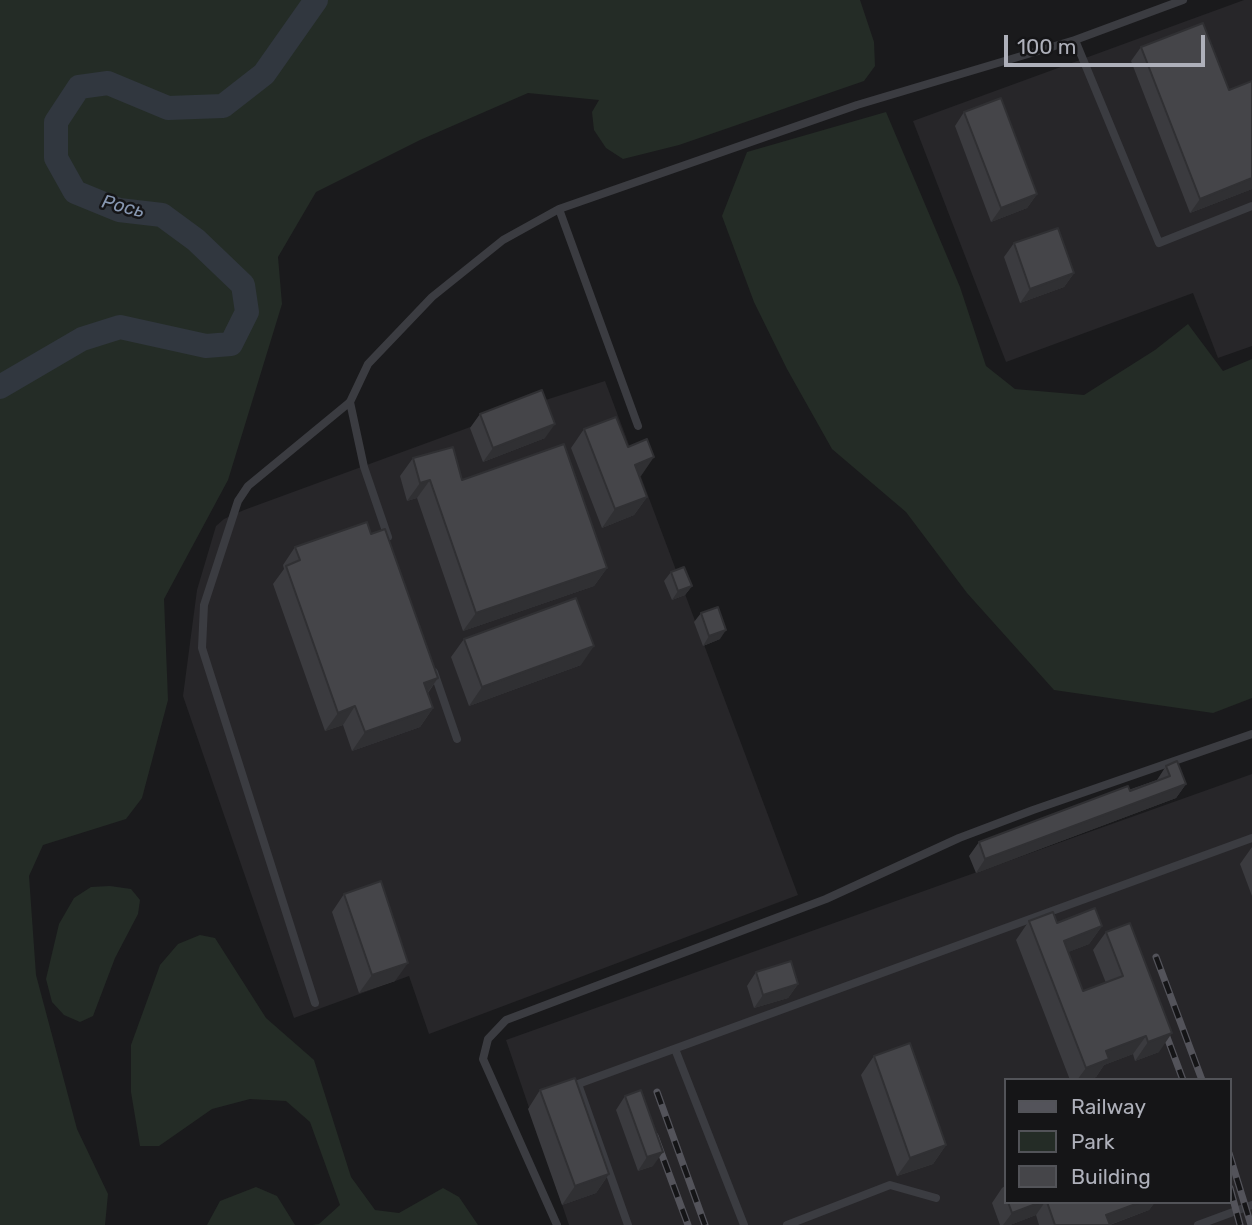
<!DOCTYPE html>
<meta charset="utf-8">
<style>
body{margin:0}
#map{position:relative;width:1252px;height:1225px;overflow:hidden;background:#1a1a1c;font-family:Rubik,sans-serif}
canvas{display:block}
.legend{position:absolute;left:1004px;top:1078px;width:228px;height:126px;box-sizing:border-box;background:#151517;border:2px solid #525358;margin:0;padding:9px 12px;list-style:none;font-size:21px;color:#aeb0ba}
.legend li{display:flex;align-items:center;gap:14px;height:35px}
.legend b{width:35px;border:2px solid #525358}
.scale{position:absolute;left:1004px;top:35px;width:201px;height:32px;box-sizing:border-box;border:4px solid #aeb0ba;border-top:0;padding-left:9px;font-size:21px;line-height:24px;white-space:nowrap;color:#aeb0ba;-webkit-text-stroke:5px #151517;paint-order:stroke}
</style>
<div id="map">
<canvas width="1252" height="1225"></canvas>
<ul class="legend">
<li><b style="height:9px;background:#53535a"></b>Railway</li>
<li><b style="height:19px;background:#242c26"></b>Park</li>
<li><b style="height:19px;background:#454549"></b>Building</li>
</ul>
<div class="scale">100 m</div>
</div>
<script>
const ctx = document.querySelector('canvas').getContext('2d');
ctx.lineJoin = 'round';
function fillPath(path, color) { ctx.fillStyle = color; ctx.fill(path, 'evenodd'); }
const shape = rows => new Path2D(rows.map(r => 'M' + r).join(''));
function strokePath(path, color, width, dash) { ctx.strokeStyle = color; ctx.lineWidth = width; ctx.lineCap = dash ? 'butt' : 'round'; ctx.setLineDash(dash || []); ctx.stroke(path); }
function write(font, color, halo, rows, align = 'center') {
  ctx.font = font + ' Rubik,sans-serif'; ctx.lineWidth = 5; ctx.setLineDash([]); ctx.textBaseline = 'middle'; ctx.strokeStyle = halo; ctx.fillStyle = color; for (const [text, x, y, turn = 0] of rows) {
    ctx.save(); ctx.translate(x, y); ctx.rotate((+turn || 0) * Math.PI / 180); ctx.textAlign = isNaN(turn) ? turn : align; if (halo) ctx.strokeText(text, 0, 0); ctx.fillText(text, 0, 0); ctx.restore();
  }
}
const built = shape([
 [1244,0,1252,0,1252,346,1218,358,1193,293,1006,362,913,121],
 [605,381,798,895,429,1034,409,976,294,1018,183,696,197,590,216,526,224,519,244,510,533,404],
 [1252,774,1252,1225,569,1225,506,1040],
 [1005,1080,1229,1080,1229,1202,1005,1202]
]);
const green = shape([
 [0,0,860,0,874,42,875,66,864,81,679,145,623,159,606,148,594,130,592,112,599,100,528,93,420,140,316,192,278,257,282,304,228,480,164,599,168,700,142,798,126,819,43,845,29,876,36,975,77,1129,108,1194,105,1225,0,1225],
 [886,112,960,287,986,366,1015,389,1084,395,1155,350,1188,324,1223,371,1252,359,1252,698,1213,713,1054,690,967,593,906,512,832,449,787,369,754,302,722,216,747,152],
 [110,886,131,889,140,900,138,914,115,958,93,1016,80,1022,64,1015,52,1002,46,979,59,924,74,898,91,887],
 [200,935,215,938,266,1018,314,1060,351,1177,375,1210,399,1213,443,1188,459,1197,478,1225,312,1225,319,1224,340,1205,310,1122,286,1101,250,1099,212,1109,159,1146,140,1146,131,1092,131,1045,160,965,178,944],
 [256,1187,277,1196,295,1225,207,1225,220,1201]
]);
const river = shape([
 [0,387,82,339,120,327,206,346,231,344,247,312,243,285,196,240,162,215,119,210,75,192,56,158,56,122,79,87,108,83,168,108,223,106,264,74,316,0]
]);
const service = shape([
 [1075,40,1159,243,1252,206],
 [559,209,638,426],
 [350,402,364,467,388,537],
 [434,672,457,739],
 [315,1003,202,648,204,605,238,501,248,486,350,402,368,364,432,297,503,240,559,209,857,105,1075,40,1183,0],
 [675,1049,744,1225],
 [557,1225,483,1059,488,1039,506,1020,826,899,959,838,1033,810,1252,734],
 [628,1225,578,1084,1252,838],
 [787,1225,890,1185,936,1198],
 [1198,1225,1252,1205]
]);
const rail = shape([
 [1156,957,1202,1080],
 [1161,1021,1183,1080],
 [657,1092,705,1225],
 [655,1136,688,1225],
 [1229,1153,1251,1225],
 [1230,1188,1240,1225]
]);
const wall = shape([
 [1141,47,1229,90,1252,189,1190,213,1131,61],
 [964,112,1037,194,1027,208,991,222,955,126],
 [1014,243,1074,273,1064,287,1020,303,1004,257],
 [480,414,545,438,483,462,470,428],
 [584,429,628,447,641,476,639,476,647,497,634,515,602,528,571,448],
 [413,458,462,480,607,568,594,586,463,631,417,498,407,501,400,476],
 [371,534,438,678,428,693,433,708,420,727,352,751,343,725,325,731,273,584,284,569,283,565,295,547],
 [671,572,692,586,685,595,672,600,664,581],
 [701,613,720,639,703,646,694,622],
 [464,639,581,665,469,706,451,657],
 [1166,766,1186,784,1176,798,976,873,969,856,979,842,1157,780],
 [1252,847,1252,896,1240,864],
 [344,894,395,981,359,993,332,912],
 [1029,921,1102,926,1089,944,1068,952,1083,991,1106,983,1093,950,1106,932,1159,1052,1135,1061,1133,1054,1104,1065,1096,1077,1089,1080,1070,1080,1016,940],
 [756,972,798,984,788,998,754,1008,747,986],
 [874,1056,946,1145,933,1164,897,1176,861,1075],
 [540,1090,609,1174,596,1193,562,1205,528,1109],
 [625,1096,653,1166,638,1171,616,1110],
 [1005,1186,1005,1202,1155,1202,1149,1210,1110,1225,1039,1225,1036,1215,1010,1225,1000,1225,992,1203,1002,1188]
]);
const shadedWall = shape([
 [1252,178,1252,189,1190,213,1200,199],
 [1037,194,1027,208,991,222,1001,208],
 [1074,273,1064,287,1020,303,1030,289],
 [555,424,545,438,483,462,493,448],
 [654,457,641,476,622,483,635,465],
 [430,480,417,498,407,501,420,483],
 [647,497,634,515,602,528,615,509],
 [607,568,594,586,463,631,476,613],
 [692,586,685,595,672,600,678,591],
 [726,630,720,639,703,646,709,636],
 [594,646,581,665,469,706,482,687],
 [438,678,425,696,424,683],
 [355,706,343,725,325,731,338,713],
 [433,708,420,727,352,751,365,732],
 [1186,784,1176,798,976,873,985,859],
 [1102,926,1089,944,1051,959,1064,941],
 [408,963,395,981,359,993,372,975],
 [798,984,788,998,754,1008,763,995],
 [1172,1033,1159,1052,1135,1061,1148,1042],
 [1146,1036,1133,1054,1104,1065,1096,1077,1089,1080,1077,1080,1086,1068,1106,1051],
 [946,1145,933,1164,897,1176,910,1158],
 [663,1152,653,1166,638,1171,647,1157],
 [609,1174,596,1193,562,1205,575,1186],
 [1041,1202,1045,1202,1036,1215,1010,1225,1003,1225,1012,1213],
 [1141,1202,1155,1202,1149,1210,1109,1225,1106,1215]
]);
const building = shape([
 [1203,23,1229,90,1252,81,1252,178,1200,199,1141,47,1203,23],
 [1001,98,1037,194,1001,208,964,112,1001,98],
 [1058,228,1074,273,1030,289,1014,243,1058,228],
 [542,390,555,424,493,448,480,414,542,390],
 [616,417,628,447,647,439,654,457,635,465,647,497,615,509,584,429,616,417],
 [564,444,607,568,476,613,430,480,420,483,413,458,453,447,462,480,564,444],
 [367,522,371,534,385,529,438,678,424,683,433,708,365,732,355,706,338,713,286,566,300,560,295,547,367,522],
 [684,567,692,586,678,591,671,572,684,567],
 [576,598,594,646,482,687,464,639,576,598],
 [718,607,726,630,709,636,701,613,718,607],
 [1177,761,1186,784,985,859,979,842,1128,786,1130,791,1170,776,1166,766,1177,761],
 [381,881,408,963,372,975,344,894,381,881],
 [1095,908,1102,926,1064,941,1083,991,1123,976,1106,932,1130,923,1172,1033,1148,1042,1146,1036,1106,1051,1109,1059,1086,1068,1029,921,1053,912,1057,923,1095,908],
 [791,961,798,984,763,995,756,972,791,961],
 [910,1043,946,1145,910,1158,874,1056,910,1043],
 [575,1078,609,1174,575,1186,540,1090,575,1078],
 [641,1090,663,1152,647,1157,625,1096,641,1090],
 [1008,1202,1041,1202,1012,1213,1008,1202],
 [1047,1202,1141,1202,1106,1215,1110,1225,1055,1225,1047,1202]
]);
const waterNames = [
 ["Рось",123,207,14]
];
fillPath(built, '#272629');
fillPath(green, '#242c26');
strokePath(river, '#31373f', 24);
strokePath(service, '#3b3c41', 8);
strokePath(rail, '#53535a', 7);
strokePath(rail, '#151517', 4.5, [13]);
fillPath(wall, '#3b3b3f');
fillPath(shadedWall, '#303033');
fillPath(building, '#454549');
strokePath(building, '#303033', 2);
write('italic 19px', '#8898b2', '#151517', waterNames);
</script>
